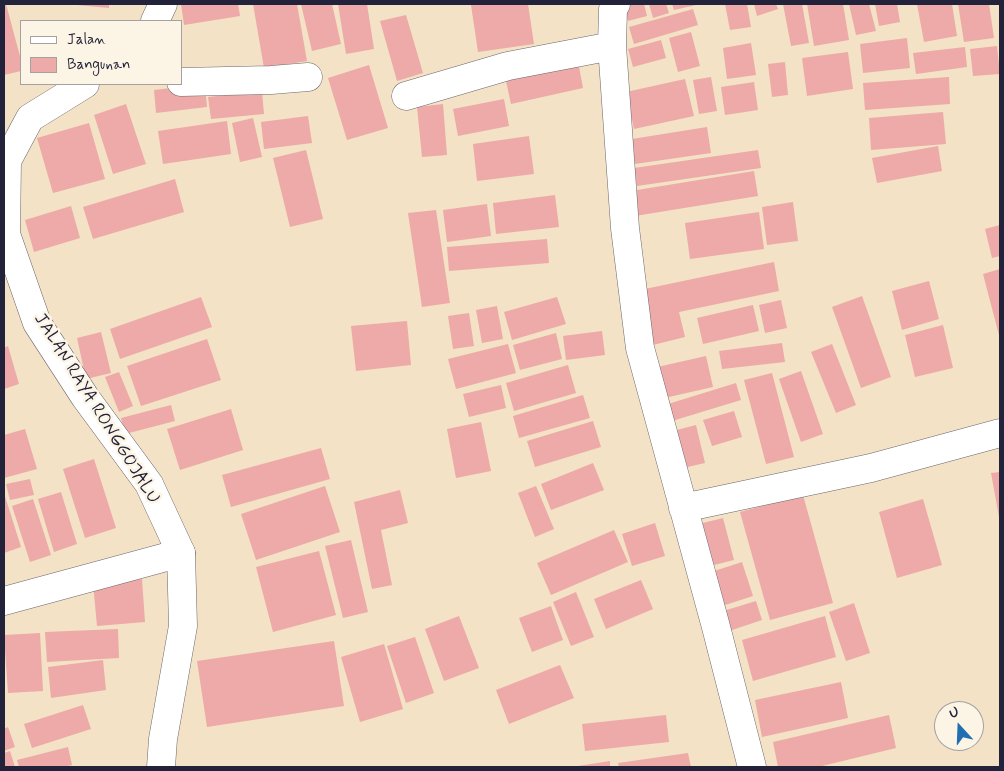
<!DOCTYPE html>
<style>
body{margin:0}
#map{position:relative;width:1004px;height:771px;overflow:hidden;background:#f3e2c5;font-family:Mynerve,sans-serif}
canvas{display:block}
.frame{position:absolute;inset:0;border:5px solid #22223b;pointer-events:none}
.legend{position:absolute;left:20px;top:20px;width:162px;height:65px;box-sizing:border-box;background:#fcf5e5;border:1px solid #a5a1a1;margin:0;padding:6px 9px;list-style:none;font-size:15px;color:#22223b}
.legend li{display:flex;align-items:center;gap:10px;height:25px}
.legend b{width:25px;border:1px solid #a5a1a1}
.north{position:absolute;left:934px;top:701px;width:50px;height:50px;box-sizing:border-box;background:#fcf5e5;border:1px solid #a5a1a1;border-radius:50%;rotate:340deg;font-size:14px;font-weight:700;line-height:20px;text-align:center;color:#22223b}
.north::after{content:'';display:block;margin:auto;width:18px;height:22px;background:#1f6fb2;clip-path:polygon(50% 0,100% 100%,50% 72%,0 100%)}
</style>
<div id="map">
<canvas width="1004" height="771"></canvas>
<div class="frame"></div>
<ul class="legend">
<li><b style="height:6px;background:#fff"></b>Jalan</li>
<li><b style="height:14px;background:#edaaa8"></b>Bangunan</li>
</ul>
<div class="north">U</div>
</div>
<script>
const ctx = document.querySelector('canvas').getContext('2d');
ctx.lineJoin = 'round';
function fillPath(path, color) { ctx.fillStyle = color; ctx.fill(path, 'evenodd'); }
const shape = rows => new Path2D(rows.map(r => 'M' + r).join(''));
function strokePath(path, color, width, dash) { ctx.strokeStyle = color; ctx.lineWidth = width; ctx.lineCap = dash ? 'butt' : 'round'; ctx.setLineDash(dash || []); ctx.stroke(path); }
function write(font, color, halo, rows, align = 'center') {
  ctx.font = font + ' Mynerve,sans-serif'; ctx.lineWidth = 5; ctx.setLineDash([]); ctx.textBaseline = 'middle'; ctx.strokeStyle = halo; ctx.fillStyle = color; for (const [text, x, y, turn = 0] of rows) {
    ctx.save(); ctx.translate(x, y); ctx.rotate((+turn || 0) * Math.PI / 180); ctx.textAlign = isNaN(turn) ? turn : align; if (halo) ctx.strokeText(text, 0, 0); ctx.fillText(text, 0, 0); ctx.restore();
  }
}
const building = shape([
 [4,4,6,4,21,60,21,71,4,75],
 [77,4,109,4,109,8,77,5],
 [181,4,238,4,240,16,184,25],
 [253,4,297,4,307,61,264,68],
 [301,4,332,4,341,44,312,51],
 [338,4,367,4,374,49,346,54],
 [481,4,528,4,534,44,478,52,471,5],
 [623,4,644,4,647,16,628,21],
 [649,4,666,4,669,13,653,18],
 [672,4,696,4,696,5,674,10],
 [725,4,747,4,751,27,730,30],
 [754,4,776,4,778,9,757,16],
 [783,4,802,4,809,43,791,46],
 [807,4,843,4,849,40,814,46],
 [849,4,869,4,876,31,856,35],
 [875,4,897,4,900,22,879,26],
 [917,4,952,4,957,36,924,42],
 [958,4,989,4,994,38,964,42],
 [693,9,698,25,634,44,629,27],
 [406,15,423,73,397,81,380,21],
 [691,32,700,66,678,72,669,38],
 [907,38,910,68,863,73,860,44],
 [661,40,666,58,633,67,628,49],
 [751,43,756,75,727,79,723,48],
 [997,46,1000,74,973,76,970,49],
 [965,47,967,67,916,74,913,53],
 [848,52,853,89,807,96,802,58],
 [577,56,583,88,511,104,504,72],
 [785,62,788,95,772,97,768,64],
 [369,65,388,128,347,140,328,78],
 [711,77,717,111,699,114,693,80],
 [949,77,950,104,865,110,863,83],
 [685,79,694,116,634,129,626,92],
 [754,82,758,110,725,115,721,87],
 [205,84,207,107,156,113,154,90],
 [262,91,264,114,211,119,208,97],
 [504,99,509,126,458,136,453,109],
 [126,104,146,164,113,174,94,115],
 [443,104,447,155,422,157,417,107],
 [943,112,946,144,871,150,869,118],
 [308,116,312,143,264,149,261,122],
 [253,118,262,157,240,162,232,123],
 [227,121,231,154,163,164,158,131],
 [89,123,105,179,53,193,37,138],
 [707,127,711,153,635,164,632,139],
 [529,136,534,174,477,181,473,144],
 [938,146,942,171,877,183,872,158],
 [306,150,323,219,290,227,273,158],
 [758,150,761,168,637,186,634,168],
 [754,171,758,196,635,216,631,191],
 [175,179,184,212,93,239,83,207],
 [555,195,559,227,496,234,493,203],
 [793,202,798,241,767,245,762,207],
 [487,204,491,236,447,242,443,210],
 [71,206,80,238,34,252,25,220],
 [436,210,450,303,422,307,408,213],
 [759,212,764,249,690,259,685,223],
 [1000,225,1000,256,992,258,985,229],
 [547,239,549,263,449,271,447,247],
 [774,262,779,291,679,312,685,337,653,345,640,290],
 [1000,269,1000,339,983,274],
 [929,281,939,319,902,330,892,291],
 [862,296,891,377,861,388,832,307],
 [201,297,212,327,120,359,110,329],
 [557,297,566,324,512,340,504,312],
 [781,300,787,328,765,333,759,305],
 [753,305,759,331,703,344,697,318],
 [497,306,503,339,482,343,476,310],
 [469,313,474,346,453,349,448,316],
 [407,321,411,365,356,371,351,326],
 [943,325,953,368,915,377,905,335],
 [602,331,605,355,566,360,563,336],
 [101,332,111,373,86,379,77,338],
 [556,333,562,359,520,370,513,345],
 [207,339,221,380,141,406,127,366],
 [782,343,785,362,722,369,719,351],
 [508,344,516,373,456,389,448,359],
 [832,344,856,405,836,413,811,352],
 [8,346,19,384,4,389,4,348],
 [706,356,713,387,660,399,653,368],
 [568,365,576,393,514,411,506,383],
 [801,371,823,434,801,442,779,379],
 [119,372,133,406,119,412,105,377],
 [772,373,794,457,766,464,744,380],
 [736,383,741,400,672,421,668,404],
 [501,385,506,408,469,417,463,394],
 [583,395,590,418,519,438,513,416],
 [171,405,175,421,125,434,121,418],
 [231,409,243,450,180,470,167,429],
 [734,411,742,437,712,446,703,420],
 [593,421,601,447,535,467,527,441],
 [481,422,491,471,456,478,447,429],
 [696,425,705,463,683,468,673,431],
 [25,429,37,469,4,478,4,435],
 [321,448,330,479,231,507,222,475],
 [94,459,116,528,85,538,63,469],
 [593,463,604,490,551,510,541,484],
 [1000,472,1000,517,999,517,991,473],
 [30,479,34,495,10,500,6,484],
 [325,486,340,532,256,560,241,514],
 [536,486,554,529,535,537,518,493],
 [400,490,408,523,381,530,392,585,372,589,354,502],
 [61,492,77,544,54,552,38,499],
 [4,493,21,547,4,553],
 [803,495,833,603,770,620,740,512],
 [33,499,51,555,30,562,12,506],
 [923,499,942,565,897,578,879,512],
 [723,518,734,560,706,567,695,525],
 [655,523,665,556,632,566,622,534],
 [614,530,628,562,551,595,537,563],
 [351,540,368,612,343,618,325,546],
 [319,551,336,615,273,632,256,567],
 [742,562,753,596,719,607,708,573],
 [142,579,145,622,97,626,93,583],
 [641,580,653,609,606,629,594,599],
 [576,592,594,637,571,646,553,602],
 [756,601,762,620,726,632,720,612],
 [854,603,870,653,846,661,829,612],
 [551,606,563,640,532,652,519,618],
 [459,616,479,668,444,681,425,629],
 [825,616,836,657,753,681,742,640],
 [118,629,119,658,47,662,45,632],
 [40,633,43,691,8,693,4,635],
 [415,637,434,693,406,703,387,646],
 [334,641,344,706,207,727,197,661],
 [384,644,403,709,360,722,341,657],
 [103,660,106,690,51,698,48,667],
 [560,665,574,698,509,724,496,690],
 [841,682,848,718,762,737,755,700],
 [83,705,91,729,32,748,24,724],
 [666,715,669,742,585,751,582,724],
 [889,715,896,748,818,767,778,767,773,742],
 [8,727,15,747,4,751,4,729],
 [68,747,72,765,64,767,19,767,17,760],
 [10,751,15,767,4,767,4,753],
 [688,753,691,767,619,767,618,763],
 [610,761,610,767,578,767,578,766]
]);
const minor = shape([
 [616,4,613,9,612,46,625,228,640,348,716,627,752,767],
 [181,82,271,80,308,77],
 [406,96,508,66,612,46],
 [683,508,871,468,1000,433],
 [4,601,181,553]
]);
const tertiary = shape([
 [155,21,163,4],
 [85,84,30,118,7,161,6,234,37,323,85,397,149,484,181,553,183,626,163,739,161,767]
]);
const streetNames = [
 ["JALAN RAYA RONGGOJALU",96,409,58]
];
fillPath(building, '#edaaa8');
strokePath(minor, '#6b656b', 29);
strokePath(tertiary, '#6b656b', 29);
strokePath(minor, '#fff', 28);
strokePath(tertiary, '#fff', 28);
write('18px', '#22223b', '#fcf5e5', streetNames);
</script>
